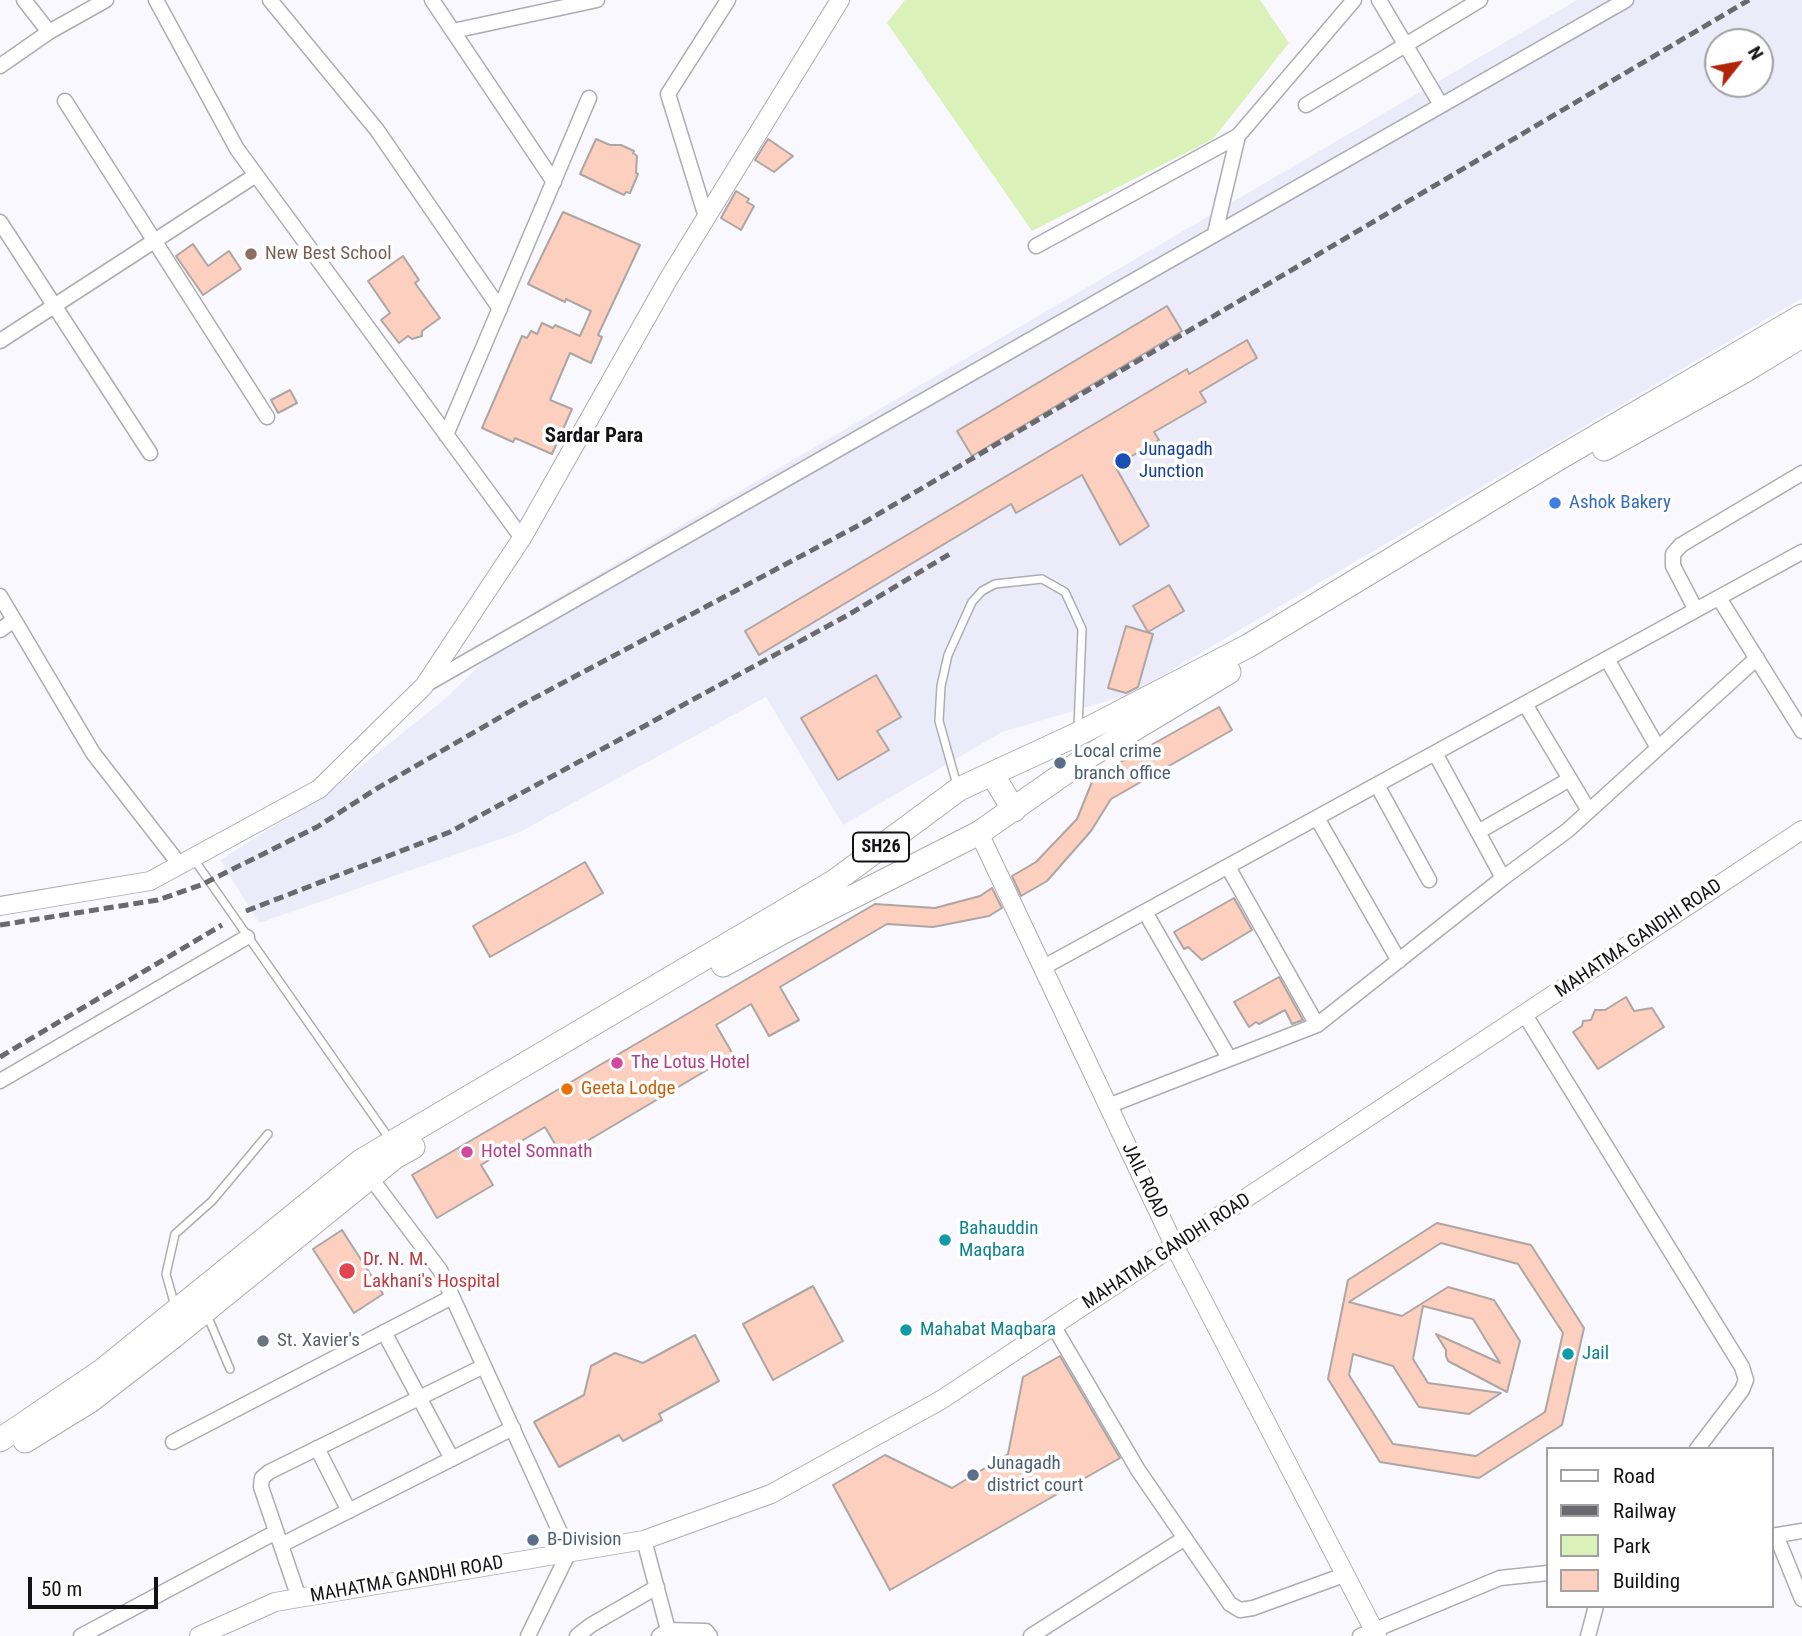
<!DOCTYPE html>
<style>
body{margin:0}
#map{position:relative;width:1802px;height:1636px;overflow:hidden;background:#f8f8fe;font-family:"Roboto Condensed",sans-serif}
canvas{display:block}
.legend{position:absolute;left:1546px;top:1447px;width:228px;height:161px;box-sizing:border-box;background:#fff;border:2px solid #a1a1a2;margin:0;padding:9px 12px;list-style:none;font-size:21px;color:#131316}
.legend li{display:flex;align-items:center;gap:14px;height:35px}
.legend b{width:35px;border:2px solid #a1a1a2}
.north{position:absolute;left:1704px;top:28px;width:70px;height:70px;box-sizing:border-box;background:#fff;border:2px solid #a1a1a2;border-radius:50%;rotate:59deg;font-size:19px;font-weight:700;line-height:28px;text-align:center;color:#131316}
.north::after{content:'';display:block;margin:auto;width:24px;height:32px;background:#b12408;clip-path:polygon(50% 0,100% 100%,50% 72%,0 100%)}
.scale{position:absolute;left:28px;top:1577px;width:130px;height:32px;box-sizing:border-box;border:4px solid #131316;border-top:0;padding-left:9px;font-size:21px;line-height:24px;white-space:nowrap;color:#131316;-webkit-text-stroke:5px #fff;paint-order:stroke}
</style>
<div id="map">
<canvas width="1802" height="1636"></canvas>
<ul class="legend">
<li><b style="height:9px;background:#fff"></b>Road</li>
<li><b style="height:9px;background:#6a6a6e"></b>Railway</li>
<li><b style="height:19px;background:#daf2b9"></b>Park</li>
<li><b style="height:19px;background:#fccfbe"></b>Building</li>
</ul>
<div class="north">N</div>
<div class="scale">50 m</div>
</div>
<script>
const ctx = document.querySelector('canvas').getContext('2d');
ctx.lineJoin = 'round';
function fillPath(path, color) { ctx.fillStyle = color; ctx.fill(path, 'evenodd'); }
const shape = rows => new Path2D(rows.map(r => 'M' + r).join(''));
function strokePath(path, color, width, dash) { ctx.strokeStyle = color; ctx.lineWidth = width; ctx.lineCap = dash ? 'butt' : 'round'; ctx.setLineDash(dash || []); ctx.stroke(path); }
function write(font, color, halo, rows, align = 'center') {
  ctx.font = font + ' "Roboto Condensed",sans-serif'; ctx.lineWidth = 7; ctx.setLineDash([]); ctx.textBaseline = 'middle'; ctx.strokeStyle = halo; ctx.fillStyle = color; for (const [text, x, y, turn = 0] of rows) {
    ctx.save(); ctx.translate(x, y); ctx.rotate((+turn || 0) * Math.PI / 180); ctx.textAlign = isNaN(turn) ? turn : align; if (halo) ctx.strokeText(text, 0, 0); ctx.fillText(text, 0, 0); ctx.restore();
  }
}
const built = shape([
 [1577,0,1802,0,1802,298,1131,694,1002,732,843,825,766,697,520,832,259,923,220,860,333,789,446,698,537,610],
 [1718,42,1760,42,1760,84,1718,84]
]);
const green = shape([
 [905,0,1260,0,1289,43,1213,139,1032,231,887,23]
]);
const building = shape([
 [596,139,610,145,621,145,634,151,633,153,637,156,636,173,638,174,630,193,626,192,624,195,580,174,596,139],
 [768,139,793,156,774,172,755,160,768,139],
 [736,191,749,199,747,202,754,206,741,230,721,218,736,191],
 [563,212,640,245,598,335,602,337,591,363,570,353,550,400,572,409,552,454,515,438,513,442,482,428,522,336,527,338,531,331,537,334,542,323,553,328,555,325,580,336,591,311,566,299,565,302,528,284,563,212],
 [193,244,208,266,229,251,241,269,203,295,176,256,193,244],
 [403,256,419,280,415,283,440,318,422,331,422,336,412,339,408,336,399,343,381,320,390,313,368,281,403,256],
 [1167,306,1182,331,972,456,957,431,1167,306],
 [1247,340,1257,358,1200,392,1206,402,1154,432,1159,440,1115,466,1149,526,1120,545,1082,475,1016,513,1011,504,759,655,745,631,1187,369,1189,374,1247,340],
 [290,390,297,403,278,413,271,400,290,390],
 [1169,585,1184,611,1148,632,1133,606,1169,585],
 [1126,626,1153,634,1138,687,1126,693,1108,688,1126,626],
 [876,675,901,717,877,731,889,750,838,780,801,718,876,675],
 [1219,707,1232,730,1111,799,1091,831,1047,881,1021,896,1012,876,1036,862,1077,819,1094,777,1219,707],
 [585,862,603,893,490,957,473,926,585,862],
 [992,888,1002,908,989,916,933,927,887,924,780,987,799,1020,769,1036,751,1004,716,1025,735,1058,719,1067,717,1064,562,1156,545,1127,481,1165,493,1185,437,1218,412,1175,875,904,935,908,980,896,992,888],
 [1234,898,1252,930,1202,960,1188,947,1184,949,1174,932,1234,898],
 [1279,977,1303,1020,1292,1024,1285,1010,1259,1024,1256,1022,1249,1027,1234,1002,1279,977],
 [1626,997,1634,1011,1652,1008,1664,1027,1598,1069,1573,1032,1582,1026,1583,1021,1591,1020,1595,1010,1605,1010,1626,997],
 [1437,1223,1531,1245,1584,1328,1562,1425,1479,1478,1380,1462,1328,1379,1348,1280,1437,1223],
 [1441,1243,1518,1264,1563,1333,1545,1412,1476,1456,1393,1444,1349,1375,1353,1354,1393,1366,1419,1407,1469,1414,1501,1393,1428,1383,1413,1359,1423,1306,1473,1319,1500,1363,1436,1334,1446,1350,1446,1356,1448,1361,1507,1392,1520,1341,1494,1300,1448,1287,1402,1316,1349,1302,1441,1243],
 [342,1230,383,1294,354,1313,313,1249,342,1230],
 [813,1286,843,1341,773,1380,743,1324,813,1286],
 [695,1335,719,1381,659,1414,662,1420,623,1441,619,1435,559,1467,534,1422,584,1395,591,1366,615,1353,643,1363,695,1335],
 [1060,1356,1120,1458,890,1590,833,1485,885,1455,952,1488,1008,1454,1023,1377,1060,1356]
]);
const service = shape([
 [957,785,939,721,941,686,948,655,972,602,982,591,995,584,1042,579,1065,592,1082,629,1078,728],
 [193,858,391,1141],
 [175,1306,166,1274,175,1234,212,1201,268,1134],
 [207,1315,230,1369]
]);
const minor = shape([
 [24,0,49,32],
 [156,0,237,149,522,538],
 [270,0,377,130,500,309],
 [432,0,554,182],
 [1379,0,1441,105],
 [453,31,597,0],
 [0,66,49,32,106,0],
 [65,101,267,417],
 [1306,105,1480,0],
 [706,217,668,94,728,0],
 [0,222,150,453],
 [1215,233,1238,136,1354,0],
 [1036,246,1238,136],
 [0,341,256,175],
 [446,435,589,98],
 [0,596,93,753,180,865],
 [1719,598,1802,731],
 [1696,610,1673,566,1673,554,1681,545,1802,473],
 [0,630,14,620],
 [1607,659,1658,748],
 [425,685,1626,0],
 [1525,704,1589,811],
 [1435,753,1503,878],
 [1377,785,1429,880],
 [1317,818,1399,961],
 [1478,832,1570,779],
 [1228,867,1317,1025],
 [1145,912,1229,1058],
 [1042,968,1802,552],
 [1525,1015,1742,1367,1746,1380,1742,1390,1697,1449],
 [0,1081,247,937],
 [1108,1106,1317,1025,1503,878,1568,830,1757,658],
 [370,1177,440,1270,569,1552,528,1636],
 [1054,1327,1138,1470,1230,1604,1240,1610,1253,1608,1344,1575],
 [384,1332,452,1459],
 [173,1442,452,1297],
 [317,1448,349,1511],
 [1776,1535,1802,1599],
 [1772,1536,1802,1531],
 [644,1540,668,1630,659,1636],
 [281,1545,513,1428],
 [299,1598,261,1487,262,1478,269,1472,484,1366],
 [668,1630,706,1631,710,1636],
 [81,1636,276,1532],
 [577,1636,591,1625,657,1587],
 [1031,1636,1185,1538],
 [1360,1636,1500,1578,1548,1573],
 [1588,1636,1596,1606]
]);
const tertiary = shape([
 [979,833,1175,1247,1377,1636],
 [0,906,150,881,319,789,424,686,522,538,669,278,840,0],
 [199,1636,275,1602,644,1540,771,1494,941,1400,1802,830]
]);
const primary = shape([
 [1604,449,1741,373,1802,336],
 [992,774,1014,810],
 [723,965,785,931,979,833,1086,758,1229,672],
 [0,1440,103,1370,361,1161,835,881,959,789,1078,734,1248,646,1556,460,1802,316],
 [25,1441,90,1401,174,1336,395,1157,413,1147]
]);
const rail = shape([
 [246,911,450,832,848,615,953,552],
 [0,925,158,900,201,885,317,827,376,789,523,704,863,523,1749,0],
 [0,1057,222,925]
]);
const markers = [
 [251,254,7,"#8d6e63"],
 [1123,461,9,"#1a4fb4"],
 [1555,503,7,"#3f7fe0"],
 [1060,763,7,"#5c6f8a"],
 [617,1063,7,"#d1479c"],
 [567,1089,7,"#e8710a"],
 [467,1152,7,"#d1479c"],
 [945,1240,7,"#0f9aa8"],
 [347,1271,9,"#e0444e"],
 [906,1330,7,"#0f9aa8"],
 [263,1341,7,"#6b7280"],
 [1568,1354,7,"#0f9aa8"],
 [973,1475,7,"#5c6f8a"],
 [533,1540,7,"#5c6f8a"]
];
const shields = [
 [881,847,56]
];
const shieldNames = [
 ["SH26",881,847]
];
const educationNames = [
 ["New Best School",265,254]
];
const transitNames = [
 ["Junagadh",1139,450],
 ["Junction",1139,472]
];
const shopNames = [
 ["Ashok Bakery",1569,503]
];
const serviceNames = [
 ["Local crime",1074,752],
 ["branch office",1074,774],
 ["Junagadh",987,1464],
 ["district court",987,1486],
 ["B-Division",547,1540]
];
const streetNames = [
 ["MAHATMA GANDHI ROAD",1639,939,-34],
 ["JAIL ROAD",1144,1181,64],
 ["MAHATMA GANDHI ROAD",1167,1252,-33],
 ["MAHATMA GANDHI ROAD",407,1580,-10]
];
const hotelNames = [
 ["The Lotus Hotel",631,1063],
 ["Hotel Somnath",481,1152]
];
const foodNames = [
 ["Geeta Lodge",581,1089]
];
const cultureNames = [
 ["Bahauddin",959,1229],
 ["Maqbara",959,1251],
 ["Mahabat Maqbara",920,1330],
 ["Jail",1582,1354]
];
const healthNames = [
 ["Dr. N. M.",363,1260],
 ["Lakhani's Hospital",363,1282]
];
const worshipNames = [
 ["St. Xavier's",277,1341]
];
const neighbourhoodNames = [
 ["Sardar Para",594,437]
];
fillPath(built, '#ecebfa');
fillPath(green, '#daf2b9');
fillPath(building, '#fccfbe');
strokePath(building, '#ada6a3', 2);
strokePath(service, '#adacb3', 10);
strokePath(minor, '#adacb3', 17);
strokePath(tertiary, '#adacb3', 20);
strokePath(primary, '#adacb3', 25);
strokePath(service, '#fff', 7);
strokePath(minor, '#fff', 14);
strokePath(tertiary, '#fff', 18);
strokePath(primary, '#fff', 23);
strokePath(rail, '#6a6a6e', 5, [10, 5]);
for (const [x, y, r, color] of markers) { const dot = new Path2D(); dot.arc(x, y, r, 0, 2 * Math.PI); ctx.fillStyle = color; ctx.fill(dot); strokePath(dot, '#fff', 2.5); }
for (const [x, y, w] of shields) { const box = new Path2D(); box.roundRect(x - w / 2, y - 14.5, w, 29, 5); ctx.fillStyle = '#fff'; ctx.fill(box); strokePath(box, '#131316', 2); }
write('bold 18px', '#131316', null, shieldNames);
write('19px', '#785e54', '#fff', educationNames, 'left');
write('19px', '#164399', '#fff', transitNames, 'left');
write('19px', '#366cbe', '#fff', shopNames, 'left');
write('19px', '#4e5e75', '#fff', serviceNames, 'left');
write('19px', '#131316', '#fff', streetNames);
write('19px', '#b23c85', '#fff', hotelNames, 'left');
write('19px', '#c56008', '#fff', foodNames, 'left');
write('19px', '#0d838f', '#fff', cultureNames, 'left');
write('19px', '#be3a42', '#fff', healthNames, 'left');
write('19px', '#5b616d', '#fff', worshipNames, 'left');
write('bold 21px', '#131316', '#fff', neighbourhoodNames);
</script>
